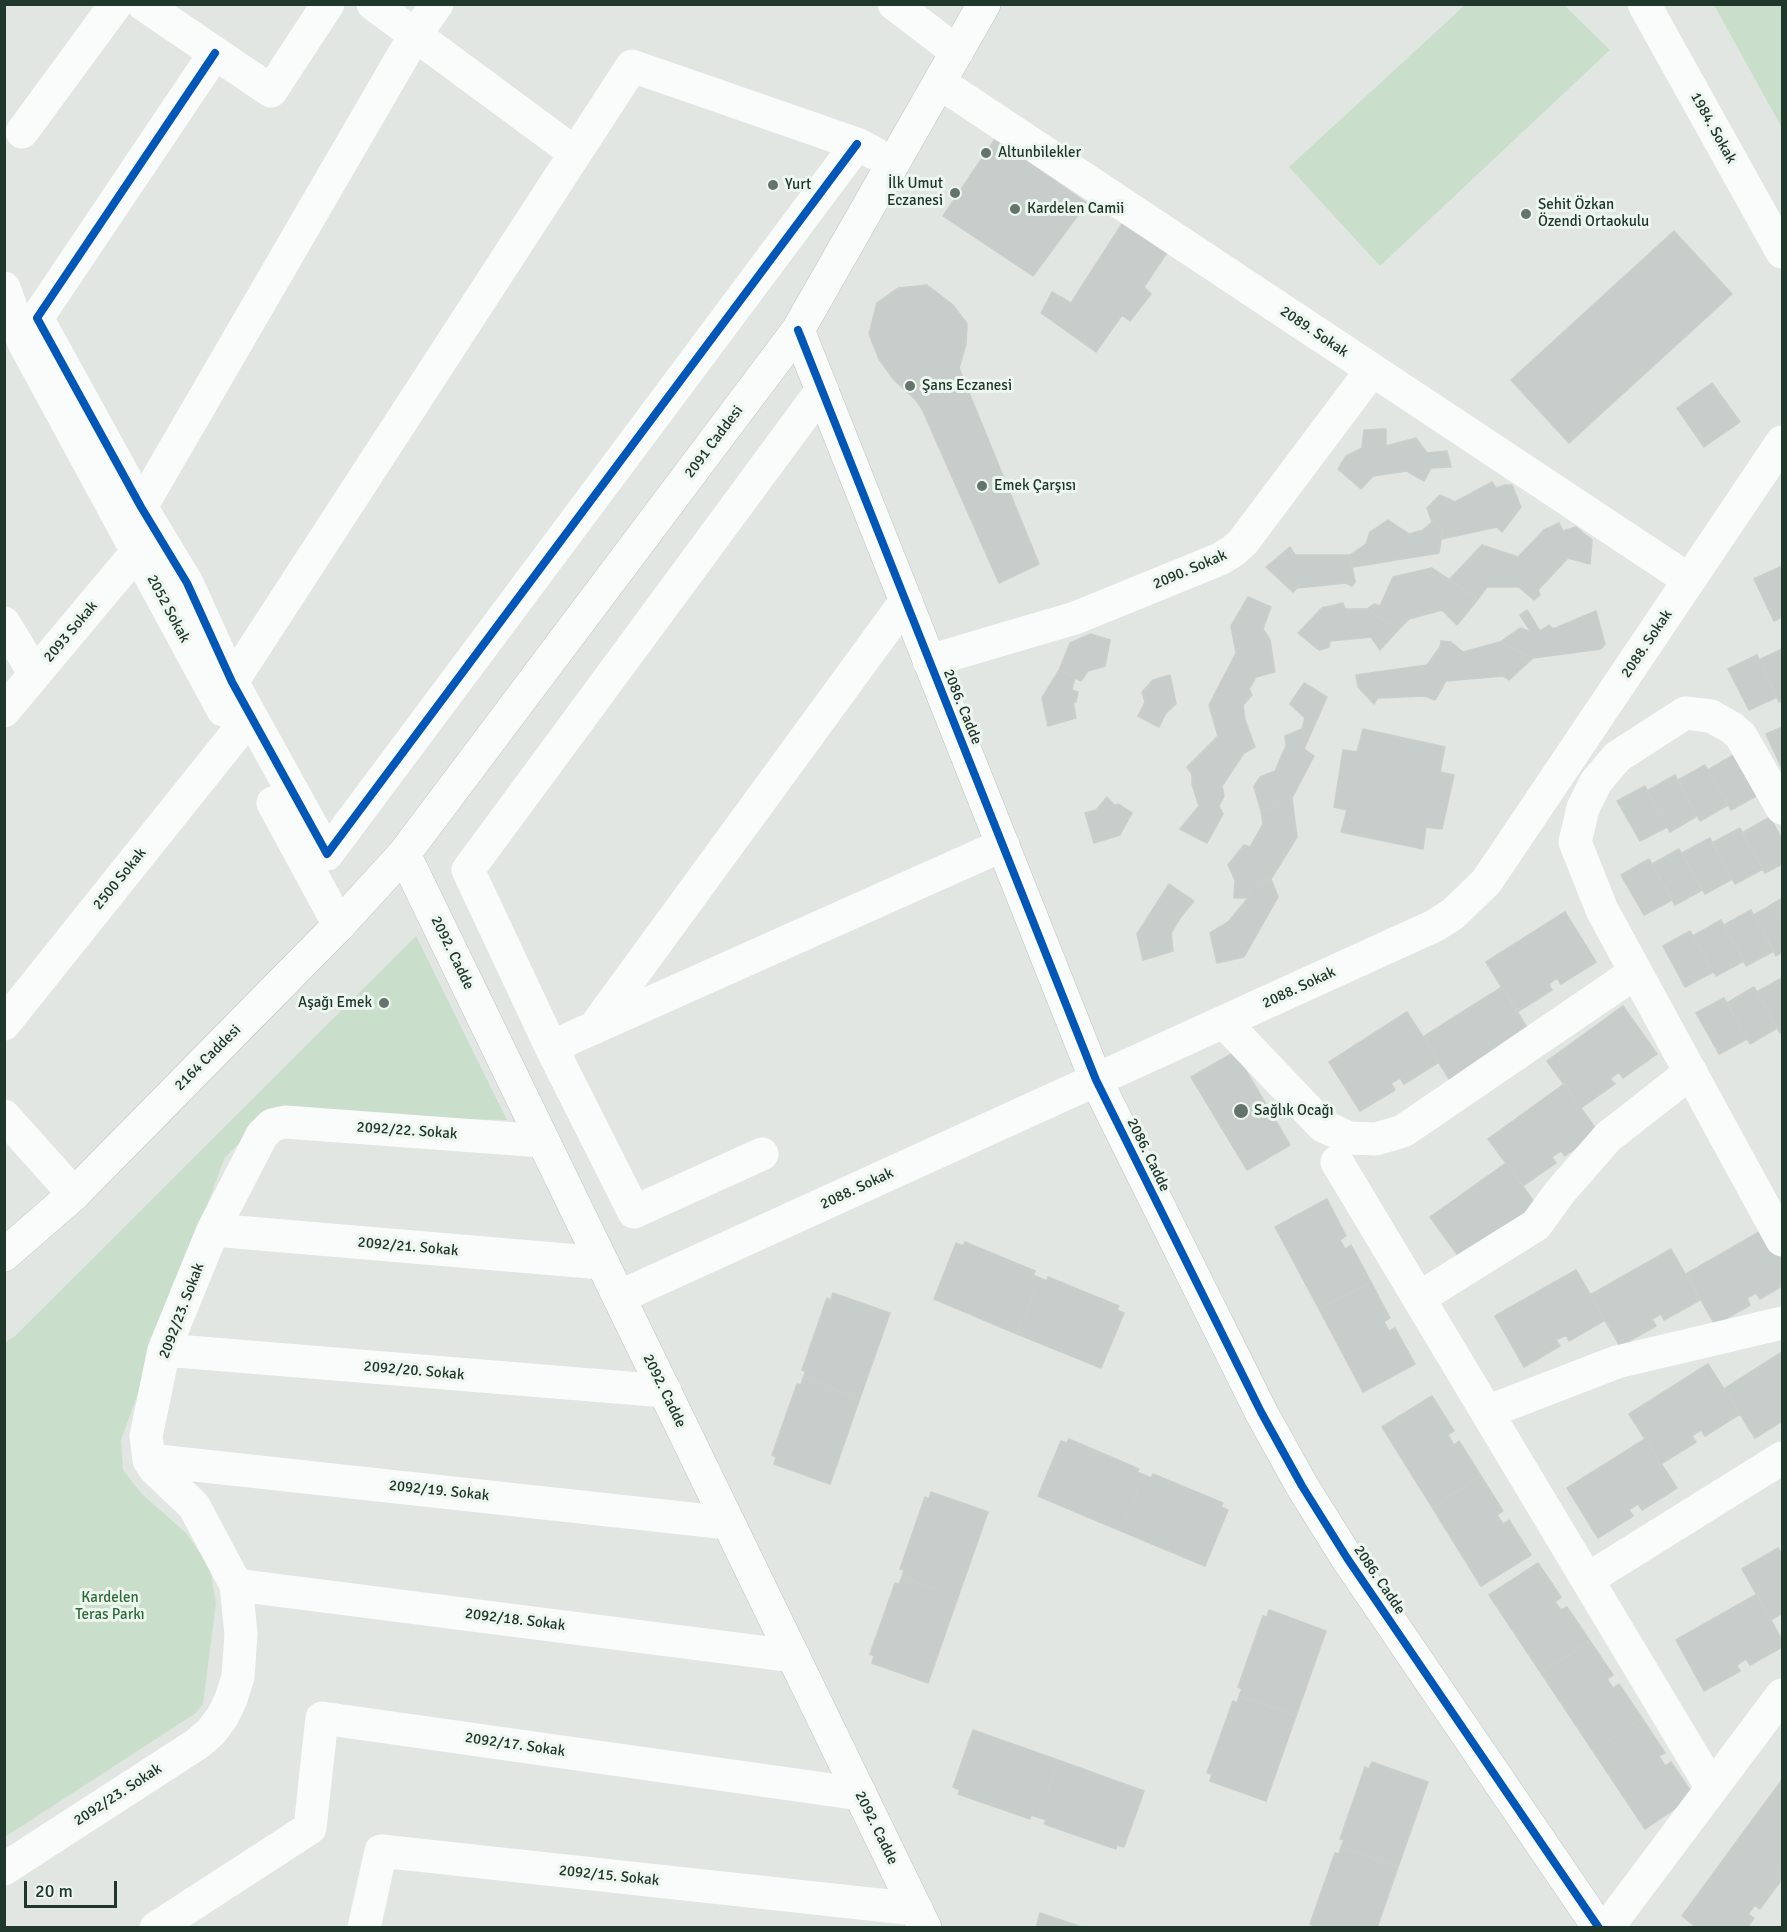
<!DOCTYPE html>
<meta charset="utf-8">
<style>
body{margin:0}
#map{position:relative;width:1787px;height:1932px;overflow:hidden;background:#e1e6e2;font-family:Signika,sans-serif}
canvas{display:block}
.frame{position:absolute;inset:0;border:6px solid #20372c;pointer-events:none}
.scale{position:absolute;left:24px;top:1881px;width:93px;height:27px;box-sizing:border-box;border:3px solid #20372c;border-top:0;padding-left:8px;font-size:18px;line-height:21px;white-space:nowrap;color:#20372c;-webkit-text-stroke:4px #eef6f0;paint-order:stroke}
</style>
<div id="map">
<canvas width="1787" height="1932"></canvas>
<div class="frame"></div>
<div class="scale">20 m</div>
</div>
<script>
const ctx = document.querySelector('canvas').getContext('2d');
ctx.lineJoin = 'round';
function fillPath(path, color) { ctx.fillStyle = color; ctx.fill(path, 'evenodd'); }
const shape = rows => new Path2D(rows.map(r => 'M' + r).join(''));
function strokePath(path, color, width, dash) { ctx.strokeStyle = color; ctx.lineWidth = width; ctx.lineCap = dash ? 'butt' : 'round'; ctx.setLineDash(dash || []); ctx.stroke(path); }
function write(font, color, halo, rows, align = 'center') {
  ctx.font = font + ' Signika,sans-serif'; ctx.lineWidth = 6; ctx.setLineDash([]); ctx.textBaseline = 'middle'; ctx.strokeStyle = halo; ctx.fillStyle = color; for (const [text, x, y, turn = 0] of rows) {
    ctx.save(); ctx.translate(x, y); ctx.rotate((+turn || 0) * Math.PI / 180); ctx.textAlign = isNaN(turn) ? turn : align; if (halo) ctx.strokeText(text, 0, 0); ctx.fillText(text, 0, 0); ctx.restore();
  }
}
const green = shape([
 [1465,5,1564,5,1610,50,1380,266,1289,167],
 [1714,5,1782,5,1782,128],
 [416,936,507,1120,270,1115,225,1157,121,1440,123,1470,141,1493,187,1534,210,1568,216,1603,203,1704,196,1713,5,1837,5,1342,15,1336]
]);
const building = shape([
 [995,139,1087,203,1033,276,943,216,995,139],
 [1125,219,1168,251,1144,287,1151,294,1130,321,1122,315,1096,352,1041,313,1052,292,1071,303,1125,219],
 [1674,231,1732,294,1569,443,1511,380,1674,231],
 [927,285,953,305,967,324,966,344,959,368,1039,564,999,583,922,409,915,399,894,380,879,359,869,334,877,303,898,288,927,285],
 [1712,383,1740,422,1704,447,1677,408,1712,383],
 [1386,429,1386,446,1416,438,1427,453,1447,451,1451,467,1431,468,1424,481,1407,471,1373,476,1361,489,1338,469,1346,456,1362,448,1364,430,1386,429],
 [1492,482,1496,488,1505,485,1512,485,1521,507,1502,532,1497,527,1441,539,1443,529,1432,522,1427,508,1440,495,1455,502,1492,482],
 [1388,520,1409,534,1423,530,1432,522,1443,529,1439,553,1353,567,1350,555,1366,544,1370,532,1388,520],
 [1559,523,1563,531,1576,527,1592,540,1590,564,1568,558,1538,590,1540,595,1534,600,1519,587,1487,587,1478,599,1449,580,1482,545,1518,557,1544,530,1559,523],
 [1290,547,1295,555,1350,555,1355,582,1352,586,1346,583,1297,588,1293,592,1266,567,1290,547],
 [1782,566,1782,617,1774,621,1754,579,1782,566],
 [1432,568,1478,599,1457,625,1442,610,1409,619,1399,629,1371,613,1380,606,1393,577,1432,568],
 [1248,597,1271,607,1263,629,1270,640,1275,672,1256,677,1249,689,1252,695,1243,705,1245,720,1255,747,1244,753,1222,786,1224,796,1219,806,1223,814,1207,843,1180,829,1199,806,1192,784,1192,774,1187,767,1218,736,1209,705,1236,653,1231,626,1248,597],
 [1343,603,1345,609,1367,609,1374,604,1380,606,1371,613,1399,629,1380,650,1371,637,1330,641,1329,647,1319,650,1298,633,1322,608,1343,603],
 [1527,610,1540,631,1549,625,1553,629,1596,611,1605,644,1601,649,1533,658,1500,642,1520,628,1531,632,1520,615,1527,610],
 [1091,634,1110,640,1105,666,1088,671,1081,681,1059,670,1070,643,1091,634],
 [1441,641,1451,642,1463,652,1500,642,1533,658,1509,680,1503,676,1446,681,1427,665,1440,647,1441,641],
 [1782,649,1782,701,1779,702,1759,660,1782,649],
 [1757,655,1777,697,1749,710,1728,669,1757,655],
 [1427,665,1446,681,1435,700,1425,696,1378,698,1374,704,1358,687,1356,675,1427,665],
 [1059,670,1075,677,1072,690,1078,692,1076,702,1073,702,1076,718,1048,726,1042,698,1059,670],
 [1170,675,1176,704,1166,713,1159,727,1138,716,1145,702,1142,692,1153,680,1170,675],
 [1304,683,1327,697,1304,749,1314,756,1292,798,1261,811,1254,787,1260,777,1275,771,1286,746,1285,736,1302,729,1305,718,1290,704,1304,683],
 [1782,727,1782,769,1766,734,1782,727],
 [1363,729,1445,747,1440,772,1454,775,1442,829,1426,827,1423,849,1341,832,1347,810,1334,807,1343,750,1357,752,1363,729],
 [1735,754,1758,795,1731,810,1708,770,1735,754],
 [1705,765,1728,805,1700,821,1678,780,1705,765],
 [1675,775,1697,816,1670,832,1647,791,1675,775],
 [1645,786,1667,827,1640,841,1617,801,1645,786],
 [1107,797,1113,804,1117,806,1118,804,1132,813,1120,835,1094,843,1085,813,1096,810,1107,797],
 [1292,798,1297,837,1271,879,1253,885,1248,898,1234,898,1235,880,1228,865,1244,845,1250,847,1263,824,1261,811,1292,798],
 [1770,817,1782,839,1782,864,1765,873,1742,833,1770,817],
 [1740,828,1763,869,1735,884,1712,843,1740,828],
 [1710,838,1732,879,1705,894,1682,853,1710,838],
 [1679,849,1702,890,1675,905,1652,864,1679,849],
 [1649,859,1672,900,1644,915,1621,875,1649,859],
 [1271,879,1278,897,1244,957,1217,963,1210,933,1228,922,1248,898,1253,885,1271,879],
 [1169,884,1194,901,1180,918,1171,933,1173,951,1143,960,1137,934,1169,884],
 [1781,899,1782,952,1776,956,1754,915,1781,899],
 [1751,910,1774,951,1746,966,1724,925,1751,910],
 [1565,912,1596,962,1561,984,1557,978,1549,984,1552,990,1517,1012,1486,962,1565,912],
 [1721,920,1744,961,1716,976,1693,936,1721,920],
 [1690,931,1713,972,1685,987,1663,946,1690,931],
 [1782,978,1782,1032,1780,1033,1757,992,1782,978],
 [1502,987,1533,1037,1454,1087,1423,1037,1502,987],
 [1754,987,1777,1028,1750,1044,1727,1003,1754,987],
 [1724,998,1747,1039,1719,1054,1696,1013,1724,998],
 [1623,1006,1657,1054,1623,1078,1619,1072,1610,1079,1615,1084,1581,1108,1547,1061,1623,1006],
 [1407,1012,1439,1062,1404,1084,1400,1078,1391,1083,1395,1090,1360,1111,1329,1062,1407,1012],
 [1235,1052,1290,1145,1247,1170,1191,1077,1235,1052],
 [1564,1084,1598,1132,1565,1156,1561,1151,1552,1157,1556,1163,1523,1186,1488,1139,1564,1084],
 [1506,1163,1540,1210,1464,1264,1430,1217,1506,1163],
 [1327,1199,1346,1236,1340,1240,1345,1249,1351,1245,1371,1282,1319,1309,1275,1227,1327,1199],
 [1766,1228,1782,1256,1782,1286,1760,1299,1756,1293,1747,1298,1750,1305,1715,1325,1686,1274,1766,1228],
 [965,1242,1035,1271,1033,1275,1040,1278,1017,1334,934,1299,956,1243,963,1246,965,1242],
 [1671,1249,1700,1300,1664,1320,1661,1314,1652,1319,1656,1326,1620,1346,1590,1295,1671,1249],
 [1576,1270,1605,1320,1569,1341,1566,1335,1556,1340,1560,1346,1524,1367,1495,1316,1576,1270],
 [1048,1277,1119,1306,1117,1310,1124,1313,1101,1368,1017,1334,1040,1278,1047,1281,1048,1277],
 [1371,1282,1390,1318,1384,1322,1389,1331,1395,1328,1415,1364,1363,1392,1319,1309,1371,1282],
 [833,1293,890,1313,860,1398,803,1378,806,1371,802,1370,827,1298,831,1300,833,1293],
 [1782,1352,1782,1421,1755,1438,1724,1389,1782,1352],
 [1708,1364,1740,1414,1705,1436,1701,1430,1692,1436,1696,1442,1661,1464,1629,1414,1708,1364],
 [803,1378,860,1398,830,1484,774,1464,776,1457,772,1455,797,1384,801,1385,803,1378],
 [1432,1396,1454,1431,1448,1435,1454,1445,1459,1441,1481,1476,1432,1507,1382,1427,1432,1396],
 [1069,1439,1139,1469,1137,1472,1144,1475,1121,1531,1038,1496,1061,1441,1067,1443,1069,1439],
 [1645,1439,1677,1488,1642,1510,1638,1504,1629,1510,1633,1516,1598,1538,1567,1488,1645,1439],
 [1153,1474,1223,1503,1221,1507,1228,1510,1205,1566,1121,1531,1144,1475,1151,1478,1153,1474],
 [1481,1476,1503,1511,1497,1515,1503,1524,1509,1520,1531,1555,1481,1586,1432,1507,1481,1476],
 [931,1492,988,1512,958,1597,902,1577,904,1570,900,1569,925,1497,929,1499,931,1492],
 [1778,1548,1782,1554,1782,1613,1771,1620,1742,1569,1778,1548],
 [1538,1563,1561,1597,1555,1602,1561,1610,1567,1607,1590,1641,1541,1673,1489,1595,1538,1563],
 [902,1577,958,1597,928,1683,872,1663,874,1656,870,1654,895,1583,899,1584,902,1577],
 [1757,1594,1782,1640,1782,1647,1750,1665,1746,1659,1737,1665,1740,1671,1704,1691,1676,1640,1757,1594],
 [1269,1610,1326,1631,1296,1716,1239,1696,1242,1689,1238,1687,1263,1616,1267,1617,1269,1610],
 [1590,1641,1613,1675,1607,1679,1613,1688,1619,1684,1642,1718,1593,1751,1541,1673,1590,1641],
 [1239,1696,1296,1716,1266,1801,1210,1781,1212,1774,1207,1773,1233,1701,1237,1703,1239,1696],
 [1642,1718,1665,1753,1659,1756,1665,1766,1671,1762,1694,1796,1645,1829,1593,1751,1642,1718],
 [973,1730,1058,1760,1038,1817,1031,1815,1030,1819,958,1794,960,1790,953,1787,973,1730],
 [1058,1760,1144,1791,1124,1847,1117,1845,1116,1849,1044,1824,1046,1820,1038,1817,1058,1760],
 [1372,1762,1428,1782,1398,1867,1341,1847,1344,1840,1340,1839,1365,1767,1369,1769,1372,1762],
 [1782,1780,1782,1875,1737,1841,1782,1780],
 [1737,1841,1782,1875,1782,1879,1760,1909,1755,1905,1748,1914,1754,1918,1747,1928,1697,1928,1682,1916,1737,1841],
 [1341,1847,1398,1867,1377,1928,1313,1928,1314,1926,1310,1924,1335,1853,1339,1854,1341,1847],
 [1040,1913,1085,1928,1036,1928,1040,1913]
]);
const street = shape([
 [143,4,271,91,328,4],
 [373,4,575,153],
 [894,4,957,52],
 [1644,4,1782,252],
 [215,53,37,318,141,507,187,583,232,682,327,854,857,144],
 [940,83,1689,580],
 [22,132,116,4],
 [4,288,24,343,223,710],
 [141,507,415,35,437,4],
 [4,623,35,674],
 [929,661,1075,618,1220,559,1233,551,1243,542,1372,370],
 [232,682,632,66,857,144,876,154],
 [4,711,137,552],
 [273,803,339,925],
 [1782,808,1741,736,1732,728,1711,716,1685,713,1617,757,1596,782,1583,808,1575,842,1602,910,1782,1240],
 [1224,1022,1323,1126,1349,1138,1376,1139,1403,1131,1636,972],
 [4,1024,236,734],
 [594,1028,906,601],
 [551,1047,1003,845],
 [4,1116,74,1194],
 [762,1154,634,1212,551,1047,468,870,822,390],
 [1337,1162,1712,1788],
 [213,1230,602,1263],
 [619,1297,1434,926,1453,914,1486,882,1501,860,1782,442],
 [1419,1298,1536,1225,1560,1192,1608,1137,1691,1072],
 [164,1350,665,1391],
 [1487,1412,1617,1362,1782,1323],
 [149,1460,728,1523],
 [1588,1579,1782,1458],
 [236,1585,793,1656],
 [4,1869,197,1744,211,1732,223,1716,231,1699,238,1677,241,1634,236,1585,194,1506,155,1469,149,1460,146,1436,164,1350,213,1230,262,1135,272,1125,285,1122,543,1141],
 [156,1928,310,1828,322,1718,860,1794],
 [364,1928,381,1851,916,1909],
 [1607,1928,1782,1695]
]);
const secondary = shape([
 [798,330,1096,1080,1261,1412,1302,1486,1347,1558,1599,1928],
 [404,854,925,1928],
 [4,1255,74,1194,339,925,404,854,798,330,984,4]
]);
const cycleway = shape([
 [215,53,37,318,141,507,187,583,232,682,327,854,857,144],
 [798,330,1096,1080,1261,1412,1302,1486,1347,1558,1599,1928]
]);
const markers = [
 [986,153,6,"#64746c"],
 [773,185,6,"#64746c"],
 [955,193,6,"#64746c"],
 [1015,209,6,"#64746c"],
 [1526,214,6,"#64746c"],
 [910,386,6,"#64746c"],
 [982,486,6,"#64746c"],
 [384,1003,6,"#64746c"],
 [1241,1111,8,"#64746c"]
];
const streetNames = [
 ["1984. Sokak",1713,128,61],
 ["2089. Sokak",1314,332,34],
 ["2091 Caddesi",714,442,-53],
 ["2090. Sokak",1190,570,-23],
 ["2052 Sokak",168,609,62],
 ["2093 Sokak",71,632,-50],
 ["2088. Sokak",1647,644,-56],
 ["2086. Cadde",962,707,68],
 ["2500 Sokak",120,879,-51],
 ["2092. Cadde",452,953,64],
 ["2088. Sokak",1299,988,-25],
 ["2164 Caddesi",208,1058,-45],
 ["2092/22. Sokak",407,1131,4],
 ["2086. Cadde",1148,1155,64],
 ["2088. Sokak",857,1189,-25],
 ["2092/21. Sokak",408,1247,5],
 ["2092/23. Sokak",182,1311,-69],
 ["2092/20. Sokak",414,1371,5],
 ["2092. Cadde",664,1391,64],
 ["2092/19. Sokak",439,1491,6],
 ["2086. Cadde",1379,1580,56],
 ["2092/18. Sokak",515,1620,7],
 ["2092/17. Sokak",515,1745,8],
 ["2092/23. Sokak",118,1795,-33],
 ["2092. Cadde",876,1828,64],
 ["2092/15. Sokak",609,1876,6]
];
const poiNames = [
 ["Altunbilekler",998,153],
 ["İlk Umut",943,184,"right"],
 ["Eczanesi",943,201,"right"],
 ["Yurt",785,185],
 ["Şehit Özkan",1538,205],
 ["Özendi Ortaokulu",1538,222],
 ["Kardelen Camii",1027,209],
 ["Şans Eczanesi",922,386],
 ["Emek Çarşısı",994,486],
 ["Aşağı Emek",372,1003,"right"],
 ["Sağlık Ocağı",1254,1111]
];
const parkNames = [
 ["Kardelen",110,1598],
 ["Teras Parkı",110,1615]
];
fillPath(green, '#cadfcb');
fillPath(building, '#c7cdca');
strokePath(building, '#cacfcb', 1.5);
strokePath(secondary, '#bcc6c0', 34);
strokePath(street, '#fafbfb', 33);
strokePath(secondary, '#fafbfb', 33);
strokePath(cycleway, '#0057b8', 8);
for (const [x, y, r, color] of markers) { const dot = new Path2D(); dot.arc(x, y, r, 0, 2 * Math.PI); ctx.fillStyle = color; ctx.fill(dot); strokePath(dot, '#eef6f0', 2); }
write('15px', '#20372c', '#eef6f0', streetNames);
write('15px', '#20372c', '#eef6f0', poiNames, 'left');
write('15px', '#2c6c37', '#eef6f0', parkNames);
</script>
